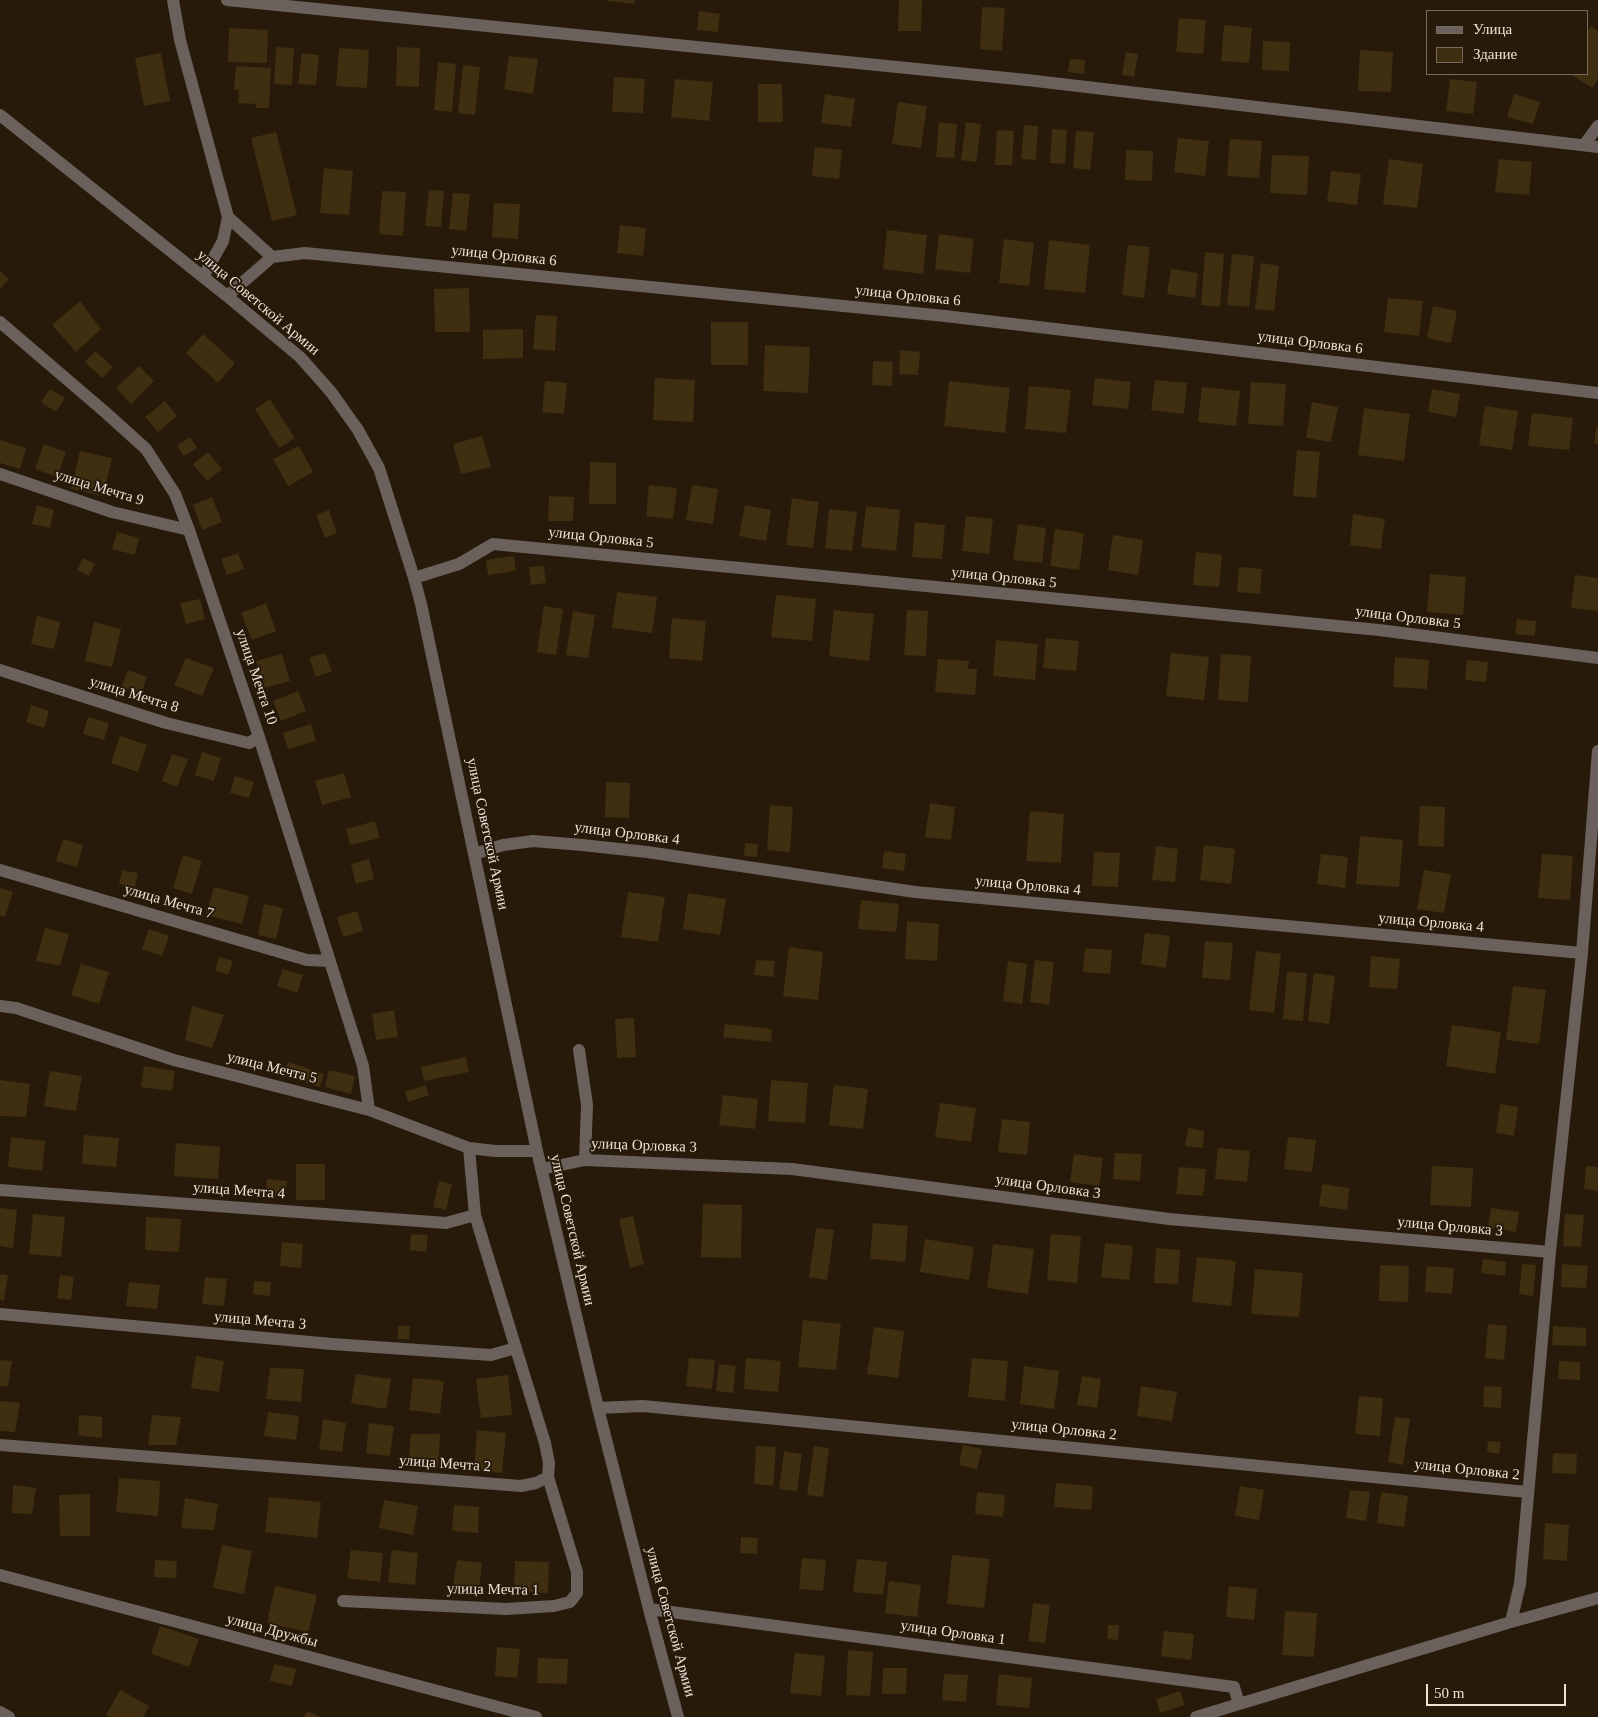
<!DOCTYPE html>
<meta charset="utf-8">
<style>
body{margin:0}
#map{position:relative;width:1598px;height:1717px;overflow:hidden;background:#271a0a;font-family:"Times New Roman",serif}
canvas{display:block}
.legend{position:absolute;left:1426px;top:10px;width:162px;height:65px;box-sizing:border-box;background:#271a0a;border:1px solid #756a5c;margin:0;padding:6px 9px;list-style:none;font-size:15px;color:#ebe2d8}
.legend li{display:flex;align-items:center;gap:10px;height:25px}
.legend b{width:25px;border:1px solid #756a5c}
.scale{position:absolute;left:1426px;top:1684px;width:140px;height:22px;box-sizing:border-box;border:2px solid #ebe2d8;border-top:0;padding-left:6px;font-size:15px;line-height:18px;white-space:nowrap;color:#ebe2d8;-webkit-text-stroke:4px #271a0a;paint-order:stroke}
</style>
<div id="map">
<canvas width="1598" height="1717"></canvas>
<ul class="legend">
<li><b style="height:6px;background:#6b615c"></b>Улица</li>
<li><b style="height:14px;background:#3f2e10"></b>Здание</li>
</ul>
<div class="scale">50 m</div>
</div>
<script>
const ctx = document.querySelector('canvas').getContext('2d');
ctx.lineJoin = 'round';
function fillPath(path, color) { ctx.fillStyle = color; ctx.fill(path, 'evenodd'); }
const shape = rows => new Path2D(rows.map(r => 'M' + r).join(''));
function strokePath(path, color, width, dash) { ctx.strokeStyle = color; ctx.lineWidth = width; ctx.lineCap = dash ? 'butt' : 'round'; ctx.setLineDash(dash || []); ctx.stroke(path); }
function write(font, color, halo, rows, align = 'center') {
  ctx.font = font + ' "Times New Roman",serif'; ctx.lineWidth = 4; ctx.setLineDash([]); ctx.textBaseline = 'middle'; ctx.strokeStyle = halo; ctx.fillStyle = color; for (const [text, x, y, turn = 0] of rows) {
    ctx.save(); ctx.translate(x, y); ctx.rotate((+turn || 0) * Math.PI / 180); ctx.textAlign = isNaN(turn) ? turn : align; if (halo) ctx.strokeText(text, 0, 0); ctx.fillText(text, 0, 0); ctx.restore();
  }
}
const building = shape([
 [608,0,635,0,634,4,608,1],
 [899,0,922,0,921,31,898,31],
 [982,7,1005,8,1002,51,980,49],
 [699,11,720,14,718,32,697,30],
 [1179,18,1206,20,1203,54,1176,52],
 [1224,25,1252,28,1249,63,1221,61],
 [1591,26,1598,31,1598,79,1592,88,1570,74,1587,74,1587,32],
 [229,28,268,30,267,63,228,62],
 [1263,41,1290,42,1289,71,1262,70],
 [276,47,294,48,292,85,274,84],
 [397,47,420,48,419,87,396,86],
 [339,48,369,50,367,88,336,86],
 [1360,50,1393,52,1391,92,1358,91],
 [1126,52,1138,54,1134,77,1122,75],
 [161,53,170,101,144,106,135,58],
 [302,53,319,55,316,85,298,84],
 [509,56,538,59,533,94,504,89],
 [1070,59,1085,60,1084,74,1068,72],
 [438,62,456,64,452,112,434,110],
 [463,65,480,67,475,115,458,113],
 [236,66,271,68,269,108,256,108,256,104,238,103,239,90,234,90],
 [614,77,645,79,643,113,612,112],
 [675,79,713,82,709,121,671,117],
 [1450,79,1477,82,1473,114,1446,111],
 [758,84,782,84,783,122,758,122],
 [825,94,855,99,851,127,821,123],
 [1514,94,1540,102,1533,124,1507,117],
 [898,102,927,106,921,148,892,144],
 [939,122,957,124,954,158,936,157],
 [966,122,981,124,976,162,961,160],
 [1024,125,1038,126,1036,160,1021,159],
 [1052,129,1067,130,1065,164,1050,163],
 [997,130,1014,131,1012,165,995,165],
 [1076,131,1094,132,1090,170,1073,168],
 [276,132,297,215,272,221,251,138],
 [1178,138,1209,141,1205,176,1174,172],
 [1230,139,1262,141,1259,178,1227,176],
 [815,147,842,150,839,179,812,176],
 [1126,150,1153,151,1152,181,1125,180],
 [1272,155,1309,156,1307,195,1270,193],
 [1389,159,1423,164,1417,208,1383,204],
 [1499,159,1532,162,1529,195,1495,192],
 [324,168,353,171,349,215,320,213],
 [1331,171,1361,174,1357,205,1327,201],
 [429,190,444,191,441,227,425,226],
 [382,191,406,192,403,236,379,234],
 [453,193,470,194,466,231,449,229],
 [494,203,520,204,518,239,492,237],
 [620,225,646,228,643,256,617,253],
 [887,230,927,235,923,274,883,269],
 [939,234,974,239,970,273,935,269],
 [1004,239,1034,243,1029,286,999,283],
 [1049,240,1090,245,1085,293,1044,289],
 [1128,245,1150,247,1144,298,1122,295],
 [1205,252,1224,254,1220,307,1201,305],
 [1232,254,1254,256,1249,307,1227,305],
 [1261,263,1279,266,1274,311,1255,309],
 [1171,269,1198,273,1195,298,1167,294],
 [0,271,9,279,0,289],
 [469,288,470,332,435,332,434,289],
 [1388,298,1423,301,1419,336,1384,332],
 [80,301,101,329,76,352,52,325],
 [1433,306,1457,311,1451,343,1427,338],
 [536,315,557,316,555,351,533,349],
 [711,322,748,322,748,365,711,365],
 [523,329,523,358,483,359,483,330],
 [203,334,235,363,218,383,186,353],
 [765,345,810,347,808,393,763,391],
 [900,350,920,352,918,375,899,374],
 [95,351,113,367,102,378,85,362],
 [873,361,893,362,892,386,872,385],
 [139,366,154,381,131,404,116,388],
 [655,378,695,380,693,422,653,420],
 [1095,378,1131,382,1128,409,1092,405],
 [1155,380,1187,383,1184,414,1151,410],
 [545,381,567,383,564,414,542,412],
 [949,381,1010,388,1005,433,944,426],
 [1251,382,1286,384,1283,426,1248,424],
 [1029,386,1071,390,1066,433,1025,429],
 [1202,387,1240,391,1236,426,1198,422],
 [50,389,65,398,56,412,41,402],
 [1432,389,1460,394,1456,417,1428,412],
 [270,399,295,438,279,448,255,409],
 [165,401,177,416,158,432,145,417],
 [1312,402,1338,407,1331,442,1306,438],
 [1485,406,1518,411,1512,450,1479,445],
 [1364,408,1410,414,1404,461,1358,455],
 [1532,413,1573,418,1569,450,1528,446],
 [1596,427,1598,427,1598,444,1594,443],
 [482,436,491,467,461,474,453,444],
 [190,437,197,448,184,456,177,446],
 [0,440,26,448,20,469,0,463],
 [44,444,66,452,57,477,35,469],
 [299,446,313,472,288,486,273,459],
 [1297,450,1320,452,1316,498,1293,496],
 [80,451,112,458,103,496,71,489],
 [208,452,222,469,207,481,193,464],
 [590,462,616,463,616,504,589,504],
 [649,485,677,488,673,519,646,516],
 [692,485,718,489,713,524,686,520],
 [549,496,574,497,573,521,548,521],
 [212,497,222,522,202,530,193,505],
 [792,498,819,502,813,548,786,545],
 [37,505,54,510,50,528,32,524],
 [745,505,771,510,766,541,739,536],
 [866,506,900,510,896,551,861,547],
 [829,509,857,512,852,551,825,548],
 [329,510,337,533,325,538,316,515],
 [1353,514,1385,519,1381,549,1350,545],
 [966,516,993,519,989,554,962,551],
 [915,522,945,525,942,559,912,557],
 [1018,524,1046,528,1042,563,1013,560],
 [1055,529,1084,533,1079,570,1050,566],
 [117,532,139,538,135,555,112,549],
 [1113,535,1143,540,1138,575,1108,570],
 [1196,552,1222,555,1219,587,1193,585],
 [238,553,244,569,227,575,221,559],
 [514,556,516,571,488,575,486,560],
 [83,558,95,564,89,576,77,570],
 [544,566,546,583,531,585,529,567],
 [1239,567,1262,569,1260,594,1237,592],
 [1430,574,1466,577,1463,615,1427,612],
 [1575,575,1598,578,1598,611,1571,608],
 [617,592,657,597,652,633,612,628],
 [776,595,816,599,812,641,771,637],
 [200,599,205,619,186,624,180,603],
 [266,603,276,631,252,640,241,613],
 [544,606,563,609,556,655,537,652],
 [834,610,874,614,869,661,829,656],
 [907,610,928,611,926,656,904,655],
 [573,611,595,615,588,658,566,655],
 [37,616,60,622,54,649,31,644],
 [672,618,706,621,702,661,669,658],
 [1517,619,1536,621,1535,636,1515,634],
 [94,622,121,629,112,667,85,661],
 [1046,638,1079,641,1076,671,1043,668],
 [996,640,1038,644,1035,680,993,676],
 [325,653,332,671,316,677,309,658],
 [1171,653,1209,657,1204,700,1166,696],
 [282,654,290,681,265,688,256,661],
 [1221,654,1251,656,1248,702,1218,700],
 [1395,657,1429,660,1427,689,1393,687],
 [186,658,214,668,202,696,174,685],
 [938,659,969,661,968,669,977,669,975,695,935,692],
 [1467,660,1488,662,1486,682,1465,680],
 [128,670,147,677,141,694,121,687],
 [298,691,306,711,281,721,273,701],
 [31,705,49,711,44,728,26,722],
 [88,717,109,723,104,740,83,734],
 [311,724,316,741,288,749,283,733],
 [120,736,147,745,138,772,111,763],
 [202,752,221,758,214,781,195,775],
 [172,754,188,759,177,787,162,781],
 [344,773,351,797,322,805,315,781],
 [235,776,254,782,249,798,230,793],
 [606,782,630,783,629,818,605,817],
 [930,803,955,807,951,840,925,837],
 [770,805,793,807,790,852,767,850],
 [1420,806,1445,807,1444,847,1418,846],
 [1030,811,1064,814,1061,863,1026,861],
 [375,821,380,838,350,845,346,829],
 [1360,836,1403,840,1399,887,1356,884],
 [63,839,83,845,77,867,56,861],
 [745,843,758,844,757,857,744,856],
 [1204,845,1235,849,1231,884,1200,880],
 [1156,846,1178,849,1175,882,1152,880],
 [884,851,906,854,904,871,882,868],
 [1094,852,1120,853,1118,887,1092,886],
 [1321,854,1348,857,1345,888,1317,884],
 [1542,854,1573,856,1570,900,1538,898],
 [183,855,202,861,192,894,173,888],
 [369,859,374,879,356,884,351,864],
 [122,870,138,873,135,887,119,884],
 [1424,870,1451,874,1444,913,1417,909],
 [214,887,249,896,242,924,206,915],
 [0,888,13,892,5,917,0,916],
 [628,892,665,897,658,942,621,937],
 [688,893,726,899,720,935,683,929],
 [861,900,899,904,896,932,858,929],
 [264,904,283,908,276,939,258,935],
 [357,911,363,931,343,937,337,917],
 [907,921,939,924,937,961,905,959],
 [45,928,69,934,60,966,36,961],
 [149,929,169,936,162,956,142,949],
 [1145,933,1170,936,1166,968,1141,964],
 [1205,941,1233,943,1230,980,1202,978],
 [789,947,823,952,818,1000,783,996],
 [1085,948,1112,950,1110,974,1083,972],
 [1256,951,1281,954,1274,1013,1249,1010],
 [1371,956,1400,959,1397,989,1369,987],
 [219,957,233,961,228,975,215,970],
 [756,960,775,961,773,977,754,975],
 [1035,960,1054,962,1049,1005,1030,1002],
 [1008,961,1027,964,1022,1004,1003,1001],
 [81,964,109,972,99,1004,71,995],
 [283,969,303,975,297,993,277,986],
 [1287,972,1307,973,1303,1021,1283,1019],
 [1314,973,1335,976,1329,1024,1308,1021],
 [1513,986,1546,990,1539,1044,1506,1040],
 [192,1006,224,1015,212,1048,185,1040],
 [394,1010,398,1037,376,1040,372,1014],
 [634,1018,636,1057,617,1058,615,1019],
 [725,1024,772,1029,771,1042,723,1037],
 [1452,1025,1501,1032,1495,1074,1446,1066],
 [466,1057,469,1072,424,1081,421,1067],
 [288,1062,324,1074,320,1087,284,1076],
 [144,1066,175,1071,172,1091,141,1087],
 [329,1070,355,1076,351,1094,325,1087],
 [50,1071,82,1076,76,1111,44,1106],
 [0,1080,30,1084,26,1117,0,1116],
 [771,1080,808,1083,805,1123,768,1121],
 [425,1085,429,1095,408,1102,405,1092],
 [834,1085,868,1089,863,1129,829,1125],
 [723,1095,758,1099,755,1129,719,1125],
 [940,1103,976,1108,971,1142,935,1137],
 [1500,1104,1518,1107,1514,1136,1496,1133],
 [1002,1119,1030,1122,1027,1155,998,1152],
 [1188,1128,1204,1131,1203,1148,1185,1146],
 [84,1135,119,1138,116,1167,82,1164],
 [11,1137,45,1141,42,1171,8,1167],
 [1288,1137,1316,1140,1312,1172,1284,1169],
 [176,1143,220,1147,218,1179,174,1176],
 [1218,1148,1250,1151,1247,1182,1215,1179],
 [1115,1153,1142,1154,1140,1181,1113,1179],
 [1074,1154,1103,1158,1099,1186,1070,1182],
 [296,1164,325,1164,325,1200,296,1200],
 [1432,1166,1473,1168,1471,1207,1430,1205],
 [1586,1166,1598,1167,1598,1191,1584,1189],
 [1179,1167,1206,1169,1203,1196,1176,1194],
 [267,1179,287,1181,285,1197,265,1195],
 [439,1181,452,1184,446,1210,433,1207],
 [1322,1184,1349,1188,1347,1210,1319,1206],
 [703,1204,742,1205,741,1258,701,1257],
 [0,1208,17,1210,13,1248,0,1246],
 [1491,1208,1519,1212,1516,1232,1488,1227],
 [33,1214,65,1217,61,1257,29,1254],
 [1565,1214,1584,1215,1581,1247,1563,1246],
 [633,1216,644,1264,630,1268,619,1219],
 [146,1217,181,1219,179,1252,145,1250],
 [873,1223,908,1226,905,1262,870,1259],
 [816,1228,834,1230,827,1280,809,1277],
 [411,1234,428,1235,426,1252,410,1250],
 [1051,1234,1081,1236,1077,1283,1047,1280],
 [925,1239,974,1247,969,1280,920,1272],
 [282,1242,303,1244,301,1268,280,1266],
 [1105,1243,1133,1246,1129,1280,1101,1277],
 [993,1244,1034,1249,1028,1294,987,1288],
 [1156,1248,1180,1250,1178,1284,1154,1283],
 [1197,1257,1236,1261,1231,1306,1192,1302],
 [1483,1259,1506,1262,1505,1276,1481,1273],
 [1522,1264,1536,1265,1533,1296,1519,1294],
 [1562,1264,1588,1266,1586,1288,1561,1287],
 [1380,1265,1409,1266,1408,1302,1379,1301],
 [1427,1266,1454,1268,1452,1294,1425,1292],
 [1255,1269,1303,1273,1299,1317,1251,1314],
 [0,1274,8,1275,4,1301,0,1300],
 [60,1275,74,1277,71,1300,57,1298],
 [205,1277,227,1279,224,1306,202,1304],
 [254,1281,271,1282,270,1296,253,1294],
 [129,1282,160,1285,157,1309,126,1306],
 [803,1320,841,1324,836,1370,798,1367],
 [1488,1324,1507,1326,1504,1360,1485,1358],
 [398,1326,410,1326,409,1339,398,1339],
 [1553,1326,1586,1328,1586,1346,1552,1345],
 [874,1327,904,1331,898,1378,867,1374],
 [196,1356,224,1361,219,1392,191,1388],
 [689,1358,715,1360,712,1389,686,1386],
 [746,1358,781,1361,778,1392,744,1389],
 [972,1358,1008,1361,1005,1401,968,1397],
 [0,1360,12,1361,8,1386,0,1386],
 [1559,1361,1580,1362,1580,1380,1558,1379],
 [719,1364,736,1366,733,1393,716,1391],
 [1024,1366,1059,1371,1054,1409,1020,1404],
 [270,1368,304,1369,301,1402,266,1399],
 [356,1374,391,1379,386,1409,351,1403],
 [508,1375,512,1415,481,1418,476,1379],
 [1082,1376,1101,1379,1097,1408,1077,1405],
 [413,1378,444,1381,440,1414,409,1410],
 [1141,1386,1177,1392,1172,1421,1137,1416],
 [1484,1386,1502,1387,1501,1408,1483,1407],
 [1359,1396,1383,1398,1380,1436,1355,1434],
 [0,1401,20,1403,15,1432,0,1431],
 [268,1412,299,1416,296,1440,264,1436],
 [79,1415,102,1417,102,1438,78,1435],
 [152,1415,181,1417,176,1445,148,1445],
 [1395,1417,1410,1419,1403,1465,1388,1462],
 [323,1419,346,1423,342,1452,319,1449],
 [369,1423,394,1426,390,1456,366,1453],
 [477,1430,506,1433,502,1473,474,1470],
 [411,1434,440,1434,438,1468,408,1466],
 [1488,1441,1501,1442,1499,1454,1487,1452],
 [963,1445,982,1449,977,1469,959,1465],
 [756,1446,776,1447,773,1486,754,1484],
 [814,1446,829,1448,823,1497,807,1495],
 [784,1451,802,1454,797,1491,779,1489],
 [1553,1453,1577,1454,1576,1474,1552,1473],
 [119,1478,160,1481,158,1516,116,1512],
 [1056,1483,1093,1486,1091,1510,1054,1507],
 [13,1485,36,1488,32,1514,12,1513],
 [1240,1486,1264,1490,1259,1520,1235,1516],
 [1350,1490,1370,1492,1366,1521,1346,1518],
 [977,1492,1005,1495,1003,1517,975,1514],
 [1381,1492,1408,1496,1404,1527,1377,1523],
 [90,1494,90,1536,60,1536,59,1495],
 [269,1497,321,1502,317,1538,265,1532],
 [185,1498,218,1504,214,1530,181,1528],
 [384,1500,418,1506,413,1535,379,1528],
 [454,1505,479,1507,478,1533,452,1531],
 [1545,1523,1569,1525,1567,1561,1543,1559],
 [741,1537,758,1538,757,1554,740,1553],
 [222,1545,252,1551,244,1594,213,1588],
 [351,1550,383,1553,380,1582,347,1578],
 [392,1550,418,1553,415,1585,388,1582],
 [952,1555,990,1559,984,1608,947,1604],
 [802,1558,826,1560,823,1591,799,1589],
 [857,1559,887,1562,883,1595,853,1592],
 [155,1560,177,1561,176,1578,154,1577],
 [457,1560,482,1563,479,1591,453,1587],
 [515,1561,549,1562,548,1593,514,1592],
 [889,1581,921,1585,917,1617,885,1613],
 [275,1586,317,1595,308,1632,267,1623],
 [1229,1586,1257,1589,1254,1620,1226,1617],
 [1033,1603,1050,1605,1045,1643,1028,1641],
 [1285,1611,1317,1613,1314,1657,1282,1655],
 [1108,1625,1119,1625,1118,1640,1107,1639],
 [160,1626,199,1639,189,1667,151,1654],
 [1164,1631,1194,1634,1191,1660,1161,1656],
 [497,1647,520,1649,517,1678,495,1676],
 [848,1650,873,1652,870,1696,846,1695],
 [795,1653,825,1656,821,1696,790,1693],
 [538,1658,568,1659,567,1684,537,1683],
 [274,1664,296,1669,292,1686,270,1681],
 [883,1668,907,1668,906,1694,882,1694],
 [944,1674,968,1675,966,1702,942,1700],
 [999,1674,1032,1678,1029,1708,996,1705],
 [120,1690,149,1706,143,1717,110,1717,106,1715],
 [1180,1691,1185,1705,1160,1713,1156,1699],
 [307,1711,320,1717,304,1717]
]);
const minor = shape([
 [173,0,180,40,228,217,223,241,203,277],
 [227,0,1027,80,1598,147],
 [0,115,227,296,300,357,331,392,358,430,379,468,414,578,421,604,537,1151,598,1408,649,1609,678,1717],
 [1584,145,1598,126],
 [228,217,272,257],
 [227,296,272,257,305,253,945,316,1598,393],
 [0,322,105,412,146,449,175,494,189,530,259,737,363,1066,369,1110],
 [0,474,112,512,189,530],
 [414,578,459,564,493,544,1379,630,1598,658],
 [0,670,166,723,249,743,259,737],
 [474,854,503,845,533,841,582,845,647,852,915,892,1582,953],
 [0,870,307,960,330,961],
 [0,1006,16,1008,174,1060,369,1110,469,1148,495,1151,537,1151],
 [579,1050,587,1105,585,1160],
 [542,1169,585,1160,792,1169,1169,1219,1550,1252],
 [0,1190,446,1223,475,1215],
 [0,1314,332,1344,491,1355,516,1348],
 [598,1408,643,1406,1527,1492],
 [0,1445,521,1486,536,1483,548,1477,549,1463,545,1443,475,1215,469,1148],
 [0,1575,536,1717],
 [343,1601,506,1609,554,1606,570,1602,577,1593,577,1572,548,1477],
 [649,1609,1234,1687,1239,1704],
 [1511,1622,1520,1584,1550,1252,1582,953,1598,751],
 [0,1712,9,1717],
 [1196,1717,1511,1622,1598,1598]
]);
const streetNames = [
 ["улица Орловка 6",504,256,6],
 ["улица Орловка 6",908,296,6],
 ["улица Советской Армии",258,303,40],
 ["улица Орловка 6",1310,343,7],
 ["улица Мечта 9",99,488,17],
 ["улица Орловка 5",601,538,6],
 ["улица Орловка 5",1004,578,6],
 ["улица Орловка 5",1408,618,7],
 ["улица Мечта 10",256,677,71],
 ["улица Мечта 8",134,695,17],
 ["улица Советской Армии",487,834,78],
 ["улица Орловка 4",627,834,7],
 ["улица Орловка 4",1028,886,5],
 ["улица Мечта 7",169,902,16],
 ["улица Орловка 4",1431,923,5],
 ["улица Мечта 5",272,1068,14],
 ["улица Орловка 3",644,1146,2],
 ["улица Орловка 3",1048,1187,8],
 ["улица Мечта 4",239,1191,4],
 ["улица Орловка 3",1450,1227,5],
 ["улица Советской Армии",572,1230,77],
 ["улица Мечта 3",260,1321,5],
 ["улица Орловка 2",1064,1430,6],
 ["улица Мечта 2",445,1464,4],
 ["улица Орловка 2",1467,1470,6],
 ["улица Мечта 1",493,1590,1],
 ["улица Советской Армии",670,1622,75],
 ["улица Дружбы",272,1631,15],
 ["улица Орловка 1",953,1633,8]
];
fillPath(building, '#3f2e10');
strokePath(minor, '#6b615c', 12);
write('15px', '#ebe2d8', '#271a0a', streetNames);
</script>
